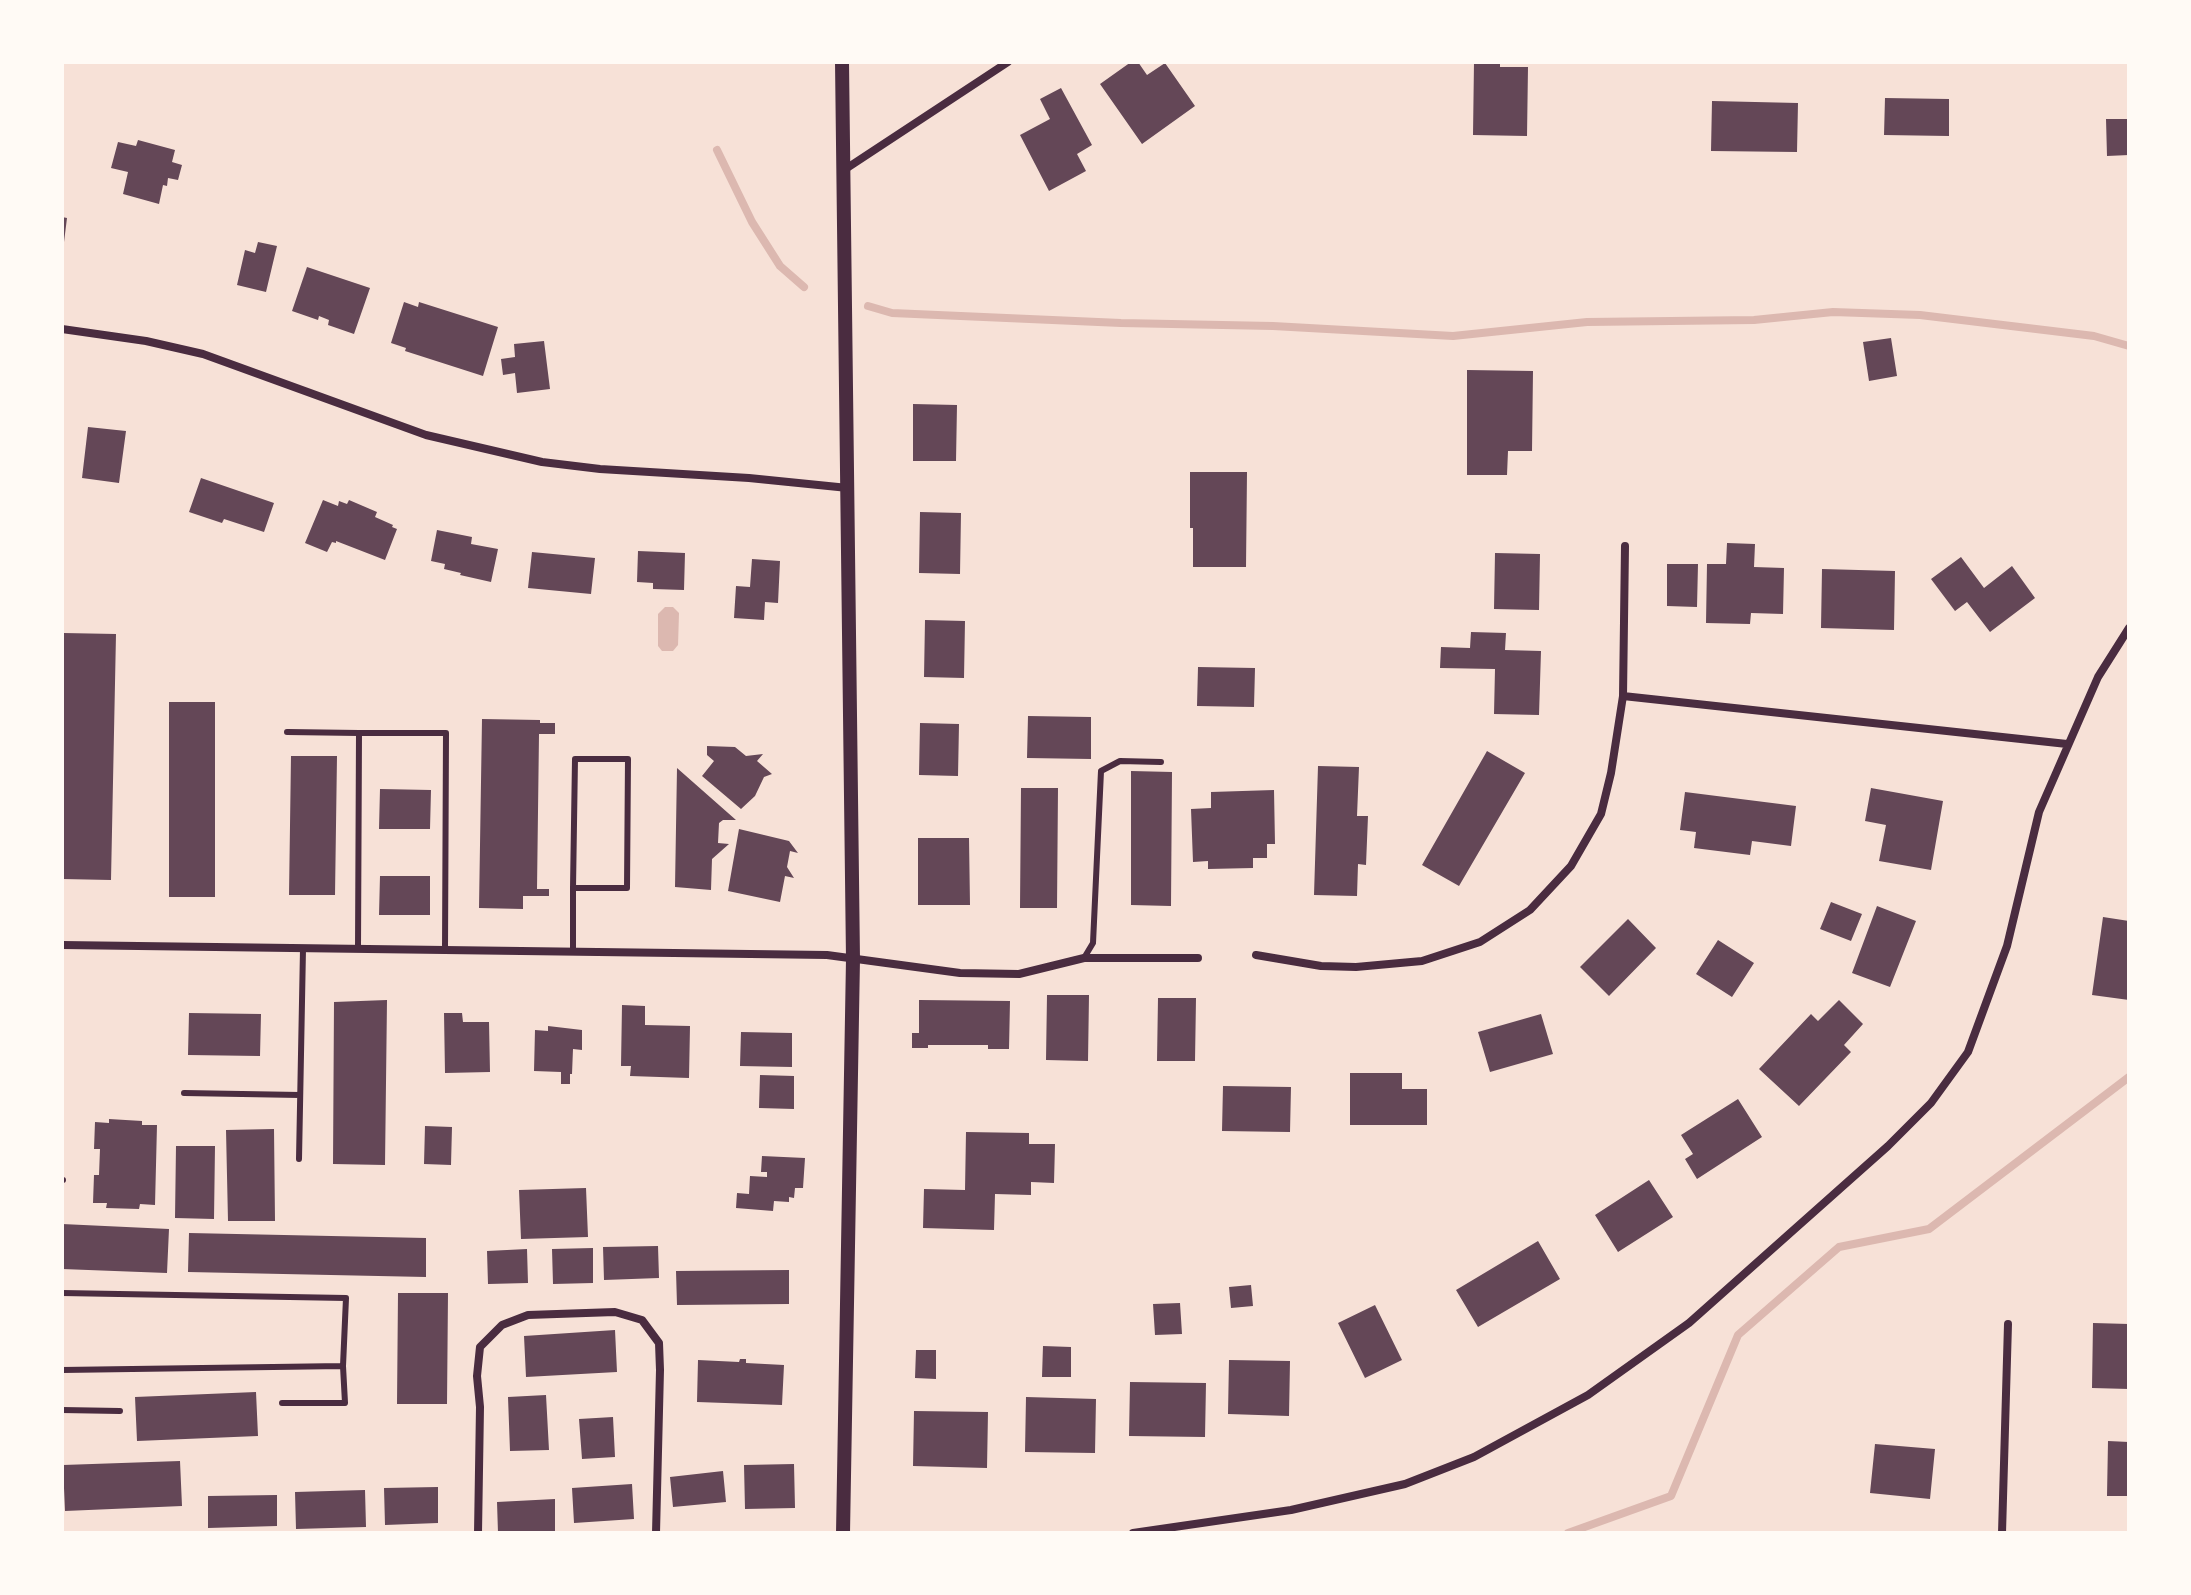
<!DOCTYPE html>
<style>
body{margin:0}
#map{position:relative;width:2191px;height:1595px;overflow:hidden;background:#f7e1d7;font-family:Manrope,sans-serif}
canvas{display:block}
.frame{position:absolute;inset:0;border:64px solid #fffaf5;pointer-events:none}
</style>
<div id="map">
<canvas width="2191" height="1595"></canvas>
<div class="frame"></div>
</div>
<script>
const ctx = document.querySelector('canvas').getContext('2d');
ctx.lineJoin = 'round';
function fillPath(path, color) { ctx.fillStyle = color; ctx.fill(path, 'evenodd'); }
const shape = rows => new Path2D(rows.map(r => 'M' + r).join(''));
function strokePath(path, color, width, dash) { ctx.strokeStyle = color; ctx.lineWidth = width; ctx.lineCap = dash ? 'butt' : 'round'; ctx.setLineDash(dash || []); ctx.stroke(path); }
const water = shape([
 [665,607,673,607,679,613,678,645,673,651,662,651,658,646,658,614]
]);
const stream = shape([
 [717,150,752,222,780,266,804,287],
 [868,306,892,313,1121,323,1273,326,1453,336,1587,322,1754,320,1833,312,1920,315,2094,336,2129,346],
 [1568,1533,1671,1496,1738,1335,1839,1247,1929,1229,2129,1077]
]);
const building = shape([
 [1131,62,1138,62,1147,75,1165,63,1195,106,1142,144,1100,84],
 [1474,62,1500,62,1500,67,1528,67,1527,136,1473,135],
 [1061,88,1092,145,1077,154,1086,171,1049,191,1020,135,1050,119,1040,99],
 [1885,98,1949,99,1949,136,1884,135],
 [1712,101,1798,103,1797,152,1711,151],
 [2106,119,2129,119,2129,155,2107,156],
 [138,140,175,150,172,162,182,165,178,180,168,178,167,186,163,185,159,204,123,194,128,172,111,168,118,142,136,146],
 [62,217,67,218,64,242,62,242],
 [258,242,277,246,266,292,237,285,245,250,255,253],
 [307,267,370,288,354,334,328,325,329,320,319,316,318,320,292,311],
 [404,302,418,307,419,302,498,327,483,376,405,351,406,348,391,343],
 [1891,338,1897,376,1869,381,1863,342],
 [544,341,550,389,517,393,515,373,503,375,501,359,515,357,514,344],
 [1467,370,1533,371,1532,451,1508,451,1507,475,1467,475],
 [913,404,957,405,956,461,913,461],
 [88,427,126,431,119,483,82,478],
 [1190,472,1247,472,1246,567,1193,567,1193,528,1190,528],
 [201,478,274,503,264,532,224,519,222,523,189,512],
 [323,500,338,506,339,501,347,504,349,500,377,512,375,517,393,525,392,527,397,529,385,560,336,541,336,543,332,542,327,552,305,543],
 [920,512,961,513,960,574,919,573],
 [437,530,472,537,471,544,498,549,491,582,460,575,461,573,444,569,445,564,431,561],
 [1727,543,1755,544,1754,567,1784,568,1783,614,1751,613,1750,624,1706,623,1707,564,1726,564],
 [638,551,685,553,684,590,653,589,653,583,637,582],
 [532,552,595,558,591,594,528,588],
 [1495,553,1540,554,1539,610,1494,609],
 [1961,557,1984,588,2012,566,2035,598,1990,632,1967,602,1955,611,1931,579],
 [752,559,780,561,778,603,765,602,764,620,734,618,736,586,750,587],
 [1667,564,1698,564,1697,607,1667,606],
 [1822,569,1895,571,1894,630,1821,628],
 [925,620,965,621,964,678,924,677],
 [1471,632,1506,633,1505,650,1541,651,1539,715,1494,714,1495,669,1440,668,1441,647,1470,648],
 [63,633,116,634,111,880,62,879],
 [1198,667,1255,668,1254,707,1197,706],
 [169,702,215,702,215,897,169,897],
 [1028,716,1091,717,1091,759,1027,758],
 [482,719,540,720,540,723,555,723,555,734,539,734,537,889,549,889,549,896,523,896,523,909,479,908],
 [920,723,959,724,958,776,919,775],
 [707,746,735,747,746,756,763,754,757,761,772,774,764,777,755,796,741,809,702,776,714,761,707,755],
 [1487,751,1525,773,1459,886,1422,865],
 [291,756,337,756,335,895,289,895],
 [1318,766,1359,767,1357,816,1368,816,1366,865,1358,864,1357,896,1314,895],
 [677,768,736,820,723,820,719,823,718,843,729,844,712,859,711,890,675,887],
 [1131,771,1172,772,1171,906,1131,905],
 [1021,788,1058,788,1057,908,1020,908],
 [1871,788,1943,801,1931,870,1879,861,1886,825,1865,821],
 [380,789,431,790,430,829,379,829],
 [1274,790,1275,844,1267,844,1267,858,1253,858,1253,868,1208,869,1208,861,1193,862,1191,809,1211,808,1211,792],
 [1685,792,1796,806,1791,846,1752,841,1750,855,1694,848,1696,832,1680,830],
 [739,829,789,841,798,853,790,851,787,867,794,878,785,876,780,902,728,891],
 [918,838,969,838,970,905,918,905],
 [380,876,430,876,430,915,379,915],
 [1831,902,1862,914,1851,941,1820,929],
 [1877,906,1916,921,1890,987,1852,973],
 [2103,917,2129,921,2129,1000,2092,995],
 [1628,919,1656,948,1609,996,1580,967],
 [1718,940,1754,963,1732,997,1696,974],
 [1047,995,1089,995,1088,1061,1046,1060],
 [1158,998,1196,998,1195,1061,1157,1061],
 [387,1000,385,1165,333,1164,334,1002],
 [919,1000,1010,1001,1009,1049,988,1049,988,1045,928,1045,928,1048,912,1048,912,1033,919,1033],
 [1839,1000,1863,1024,1844,1045,1851,1052,1799,1106,1759,1069,1811,1014,1818,1021],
 [622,1005,645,1006,645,1025,690,1026,689,1078,630,1076,631,1066,621,1066],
 [189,1013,261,1014,260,1056,188,1055],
 [444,1013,462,1013,463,1022,489,1022,490,1072,445,1073],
 [1541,1014,1553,1054,1490,1072,1478,1032],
 [548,1026,582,1030,582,1050,573,1049,572,1074,570,1074,570,1084,561,1084,561,1072,534,1071,535,1030,548,1031],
 [741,1032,792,1033,792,1067,740,1066],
 [1350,1073,1402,1073,1402,1089,1427,1089,1427,1125,1350,1125],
 [760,1075,794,1076,794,1109,759,1108],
 [1223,1086,1291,1087,1290,1132,1222,1131],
 [1738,1099,1762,1137,1697,1179,1685,1159,1693,1154,1681,1135],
 [109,1119,142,1121,142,1125,157,1125,155,1205,140,1204,139,1209,106,1208,107,1203,93,1203,94,1175,99,1175,100,1149,94,1149,95,1122,109,1123],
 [425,1126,452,1127,451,1165,424,1164],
 [274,1129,275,1221,228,1221,226,1130],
 [966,1132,1029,1133,1029,1144,1055,1144,1054,1183,1031,1182,1031,1195,995,1194,994,1230,923,1228,924,1189,965,1190],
 [176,1146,215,1146,214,1219,175,1218],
 [762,1156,805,1158,803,1188,795,1188,794,1198,789,1197,789,1202,774,1201,773,1211,736,1208,737,1193,749,1194,750,1176,767,1177,767,1172,761,1172],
 [1649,1180,1673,1217,1618,1252,1595,1215],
 [586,1188,588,1237,521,1239,519,1190],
 [62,1224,169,1229,167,1273,62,1269],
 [189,1233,426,1238,426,1277,188,1272],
 [1538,1241,1560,1279,1478,1327,1456,1290],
 [658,1246,659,1278,604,1280,603,1247],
 [593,1248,593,1283,553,1284,552,1249],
 [527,1249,528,1283,488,1284,487,1251],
 [789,1270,789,1304,677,1305,676,1271],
 [1251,1285,1253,1306,1231,1308,1229,1287],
 [398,1293,448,1293,447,1404,397,1404],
 [1180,1303,1182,1334,1155,1335,1153,1304],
 [1375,1305,1402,1360,1365,1378,1338,1323],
 [2093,1323,2129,1324,2129,1389,2092,1388],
 [615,1330,617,1372,526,1377,524,1336],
 [1043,1346,1071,1347,1071,1377,1042,1377],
 [916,1350,936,1350,936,1379,915,1378],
 [740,1359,746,1359,746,1363,784,1365,782,1405,697,1402,698,1360,739,1362],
 [1229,1360,1290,1361,1289,1416,1228,1414],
 [1130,1382,1206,1383,1205,1437,1129,1436],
 [256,1392,258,1436,137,1441,135,1397],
 [546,1395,549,1450,510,1451,508,1397],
 [1026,1397,1096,1399,1095,1453,1025,1452],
 [914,1411,988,1412,987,1468,913,1466],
 [613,1417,615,1457,582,1459,579,1419],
 [2108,1441,2129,1442,2129,1496,2107,1496],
 [1875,1444,1935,1449,1930,1499,1870,1493],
 [180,1461,182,1506,65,1511,63,1465],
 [794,1464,795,1508,745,1509,744,1465],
 [723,1471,726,1502,673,1507,670,1477],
 [632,1484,634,1519,574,1523,572,1488],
 [438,1487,438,1523,385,1525,384,1488],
 [365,1490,366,1527,296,1529,295,1492],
 [277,1495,277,1526,208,1528,208,1496],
 [555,1499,555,1533,498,1533,497,1502]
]);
const service = shape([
 [287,732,359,733],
 [358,949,359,733,446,733,445,950],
 [573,952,573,888,575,759,628,759,627,888,573,888],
 [1084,958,1093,943,1101,771,1120,761,1161,762],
 [184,1093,300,1095],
 [299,1159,303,949],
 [62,1180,63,1180],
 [62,1293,346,1298,343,1366,345,1403,282,1403],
 [62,1370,343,1366],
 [62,1410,120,1411]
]);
const minor = shape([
 [844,170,1008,62],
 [62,329,146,341,203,354,426,435,542,462,600,469,749,478,848,488],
 [1623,696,2067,744],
 [62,945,827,955,960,973,1019,974,1084,958,1198,958],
 [1256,955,1321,966,1356,967,1422,961,1480,942,1530,910,1571,866,1601,814,1611,773,1623,696,1625,546],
 [478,1533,480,1407,477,1376,480,1347,502,1325,528,1315,615,1312,642,1320,659,1343,660,1370,656,1533],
 [1133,1533,1291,1510,1405,1484,1474,1457,1588,1395,1689,1323,1888,1146,1931,1103,1968,1052,2007,946,2039,812,2098,677,2129,628],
 [2002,1533,2008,1324]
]);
const tertiary = shape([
 [842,62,853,959,843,1533]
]);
fillPath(water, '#dcb8b0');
strokePath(stream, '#dcb8b0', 8);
fillPath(building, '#644757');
strokePath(service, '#4a2c40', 6);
strokePath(minor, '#4a2c40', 8);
strokePath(tertiary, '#4a2c40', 14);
</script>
